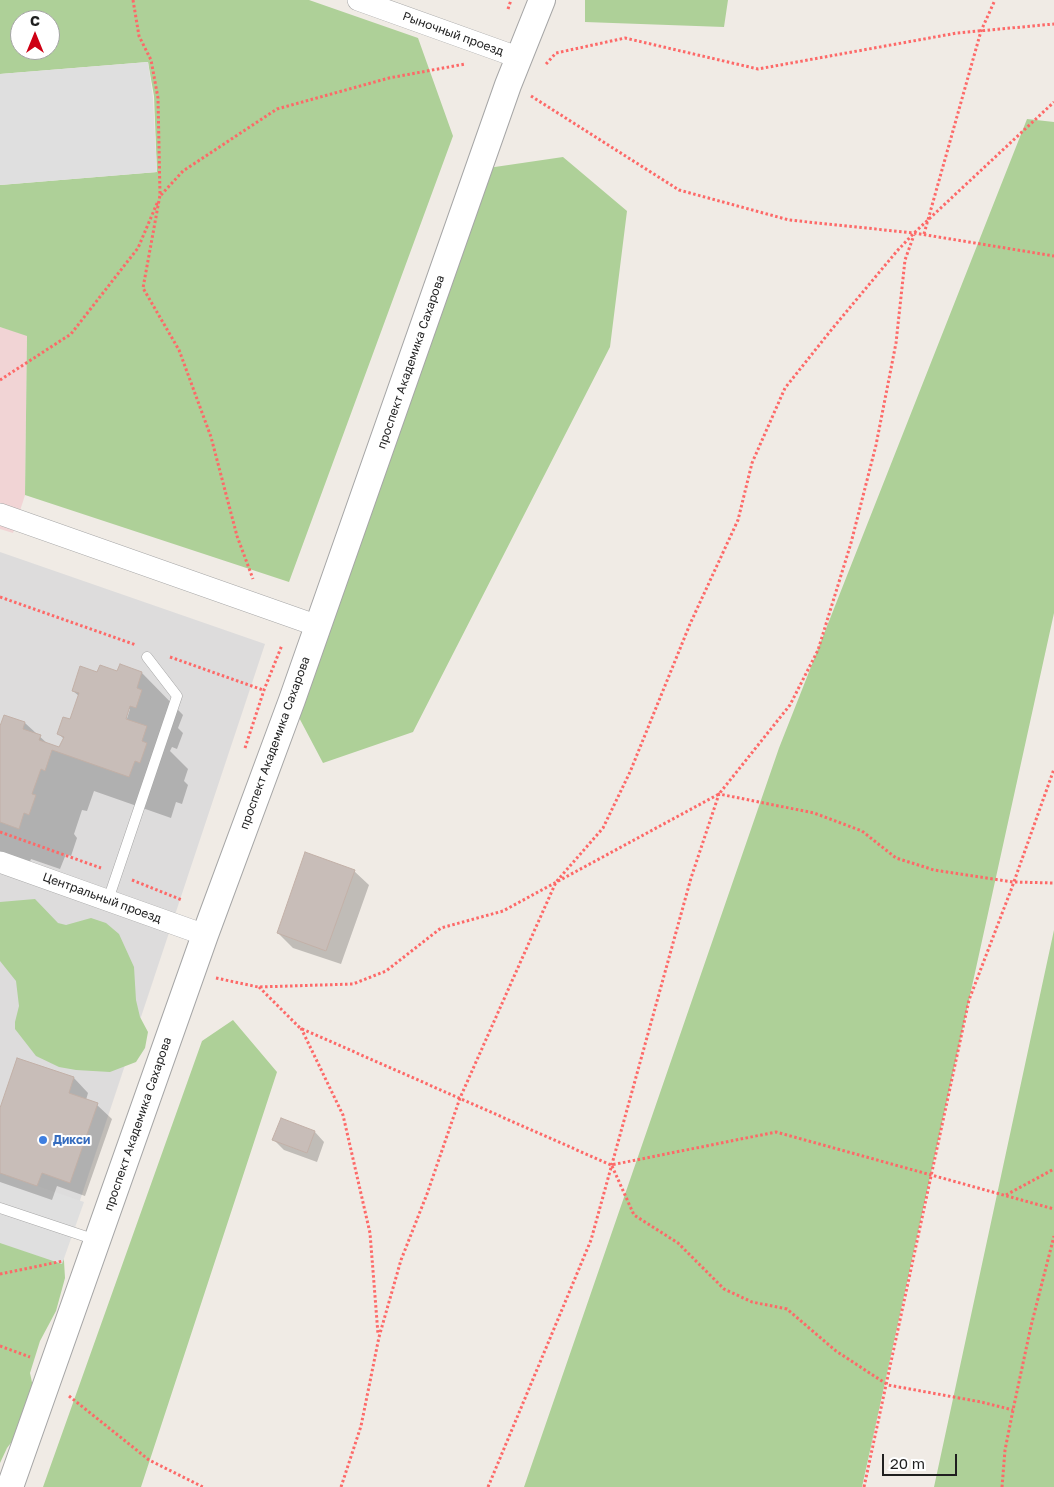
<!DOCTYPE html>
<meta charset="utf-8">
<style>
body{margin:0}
#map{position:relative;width:1054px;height:1487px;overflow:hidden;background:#f0ebe5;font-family:"Golos Text",sans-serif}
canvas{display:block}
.north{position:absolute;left:10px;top:10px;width:50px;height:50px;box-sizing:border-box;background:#fff;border:1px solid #a5a5a5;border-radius:50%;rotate:0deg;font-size:14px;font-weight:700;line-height:20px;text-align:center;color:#1f1f1f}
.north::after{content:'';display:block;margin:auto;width:18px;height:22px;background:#ce0014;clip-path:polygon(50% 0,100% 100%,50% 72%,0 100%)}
.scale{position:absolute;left:882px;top:1454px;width:75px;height:22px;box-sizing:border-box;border:2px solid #1f1f1f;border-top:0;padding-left:6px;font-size:15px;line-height:18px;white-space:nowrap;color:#1f1f1f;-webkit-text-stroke:4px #fff;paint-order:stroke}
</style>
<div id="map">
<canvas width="1054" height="1487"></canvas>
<div class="north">С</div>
<div class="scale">20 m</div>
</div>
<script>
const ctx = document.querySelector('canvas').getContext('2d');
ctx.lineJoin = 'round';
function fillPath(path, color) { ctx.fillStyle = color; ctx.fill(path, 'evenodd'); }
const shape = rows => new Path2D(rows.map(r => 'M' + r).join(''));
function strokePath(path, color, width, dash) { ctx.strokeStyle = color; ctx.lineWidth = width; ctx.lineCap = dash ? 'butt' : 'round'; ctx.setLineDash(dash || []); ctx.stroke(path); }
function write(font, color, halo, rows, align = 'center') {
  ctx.font = font + ' "Golos Text",sans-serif'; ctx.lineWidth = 4; ctx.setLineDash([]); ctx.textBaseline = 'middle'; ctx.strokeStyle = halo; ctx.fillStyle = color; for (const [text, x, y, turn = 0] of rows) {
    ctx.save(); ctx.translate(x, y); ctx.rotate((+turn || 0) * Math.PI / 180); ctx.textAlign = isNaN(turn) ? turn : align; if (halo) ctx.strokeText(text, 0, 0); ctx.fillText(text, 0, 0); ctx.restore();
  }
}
const residential = shape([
 [0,552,265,644,0,1441]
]);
const commercial = shape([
 [0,327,27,335,25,495,13,533,0,529]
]);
const forest = shape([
 [0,0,309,0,418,38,453,136,289,582,25,495,27,336,0,327,0,185,157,172,154,96,148,62,0,74],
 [20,20,50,20,50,50,20,50],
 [585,0,728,0,724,27,585,22],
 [1027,119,1054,122,1054,613,862,1487,524,1487,779,748],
 [563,157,627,211,610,347,413,732,323,763,295,710,488,168],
 [35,899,58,923,66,925,91,918,106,923,119,934,134,967,136,1000,140,1017,148,1032,145,1048,136,1062,110,1072,76,1070,59,1067,36,1056,15,1029,15,1022,19,1006,16,981,0,961,0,902],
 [1054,930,1054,1487,934,1487],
 [233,1020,277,1072,141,1487,43,1487,202,1041],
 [0,1230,58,1245,64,1261,65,1278,56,1311,40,1341,30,1373,33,1387,28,1421,7,1448,0,1463]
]);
const parking = shape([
 [148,62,153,98,157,172,0,185,0,74],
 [0,1173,84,1202,62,1264,0,1243]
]);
const shadow = shape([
 [118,672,142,673,183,715,178,728,183,733,177,749,172,747,170,751,188,769,184,781,188,785,182,804,176,802,171,818,94,791,87,811,82,810,74,834,77,838,71,856,66,854,60,869,31,859,29,864,0,853,0,730,25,723,49,745,60,749,64,739,59,734,70,720,79,696,73,691,98,674],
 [128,709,130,709,125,725],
 [354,871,369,885,341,964,293,948,278,933],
 [74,1078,88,1093,86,1100,97,1105,112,1119,85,1196,57,1186,52,1200,0,1182,0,1112],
 [315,1132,324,1142,317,1162,284,1150,274,1140]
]);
const building = shape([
 [120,664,142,672,137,688,142,690,136,708,130,706,126,719,147,726,142,741,147,743,140,763,135,761,129,777,52,750,45,771,41,769,32,794,36,795,29,815,24,813,19,829,0,822,0,726,4,715,25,722,23,729,41,735,39,740,59,747,64,737,57,734,63,717,70,719,79,693,72,691,80,666,97,672,100,665,117,671,120,664],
 [305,852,355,870,326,951,277,933,305,852],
 [17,1058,74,1077,69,1093,98,1103,70,1183,42,1173,37,1186,0,1173,0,1108,17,1058],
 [281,1118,315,1131,307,1153,272,1140,281,1118]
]);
const path = shape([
 [133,0,139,36,151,60,158,98,160,195,143,288,179,350,211,437,237,536,253,579],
 [508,9,511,0],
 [546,64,556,53,625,38,758,69,957,33,1054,24],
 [531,96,679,190,789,220,914,233,1054,256],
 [161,195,183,171,277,109,389,78,465,64],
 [924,234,981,31,995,0],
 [0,380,71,334,138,248,158,201],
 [0,597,136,645],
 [170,657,263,690],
 [245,748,264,690,282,645],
 [0,832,101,868],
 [132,880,182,900],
 [216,978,258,987,353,984,386,971,441,928,503,911,719,794,790,705,818,650,851,543,876,445,896,343,905,260,914,235],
 [259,987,300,1028,611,1165,776,1132,1054,1209],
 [301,1028,343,1115,370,1233,378,1334],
 [612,1166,634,1215,678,1243,724,1289,752,1302,787,1309,836,1351,888,1385,981,1402,1013,1410],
 [1006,1195,1054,1169],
 [0,1274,63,1261],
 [0,1346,30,1357],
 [69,1396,149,1460,203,1487],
 [341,1487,361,1426,379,1337,401,1260,427,1194,460,1098,556,882,603,828,630,772,690,624,738,520,752,463,785,388,832,329,897,251,914,233,1054,102],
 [488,1487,591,1240,691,878,719,794,814,813,862,831,896,858,934,870,1013,882,1054,883],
 [864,1487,969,1000,1011,890,1054,769],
 [1002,1487,1005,1450,1013,1410,1031,1326,1054,1236]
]);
const service = shape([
 [108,900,177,696,147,657],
 [0,1208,96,1240]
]);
const minor = shape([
 [358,0,520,58],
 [0,514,318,626],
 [0,862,205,935]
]);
const tertiary = shape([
 [10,1487,205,935,292,700,508,85,542,0]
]);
const markers = [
 [43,1140,5,"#3f7fe0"]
];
const streetNames = [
 ["Рыночный проезд",453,34,20],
 ["проспект Академика Сахарова",411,362,-71],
 ["проспект Академика Сахарова",275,743,-70],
 ["Центральный проезд",102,898,20],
 ["проспект Академика Сахарова",138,1124,-71]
];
const shopNames = [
 ["Дикси",53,1140]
];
fillPath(residential, '#dddcdc');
fillPath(commercial, '#f1d4d5');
fillPath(forest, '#aed098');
fillPath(parking, '#dfdfdf');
fillPath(shadow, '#0003');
fillPath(building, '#c8bdb8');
strokePath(building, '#c2b0a7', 1);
strokePath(service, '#a6a6a6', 11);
strokePath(minor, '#a6a6a6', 22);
strokePath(tertiary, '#a6a6a6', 28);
strokePath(path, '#fd6968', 3, [2.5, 2.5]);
strokePath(service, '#fff', 10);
strokePath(minor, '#fff', 21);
strokePath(tertiary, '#fff', 26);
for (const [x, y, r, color] of markers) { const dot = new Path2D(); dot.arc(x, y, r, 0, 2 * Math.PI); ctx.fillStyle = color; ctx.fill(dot); strokePath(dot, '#fff', 2); }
write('12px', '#1f1f1f', '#fff', streetNames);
write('bold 12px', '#366cbe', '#fff', shopNames, 'left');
</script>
